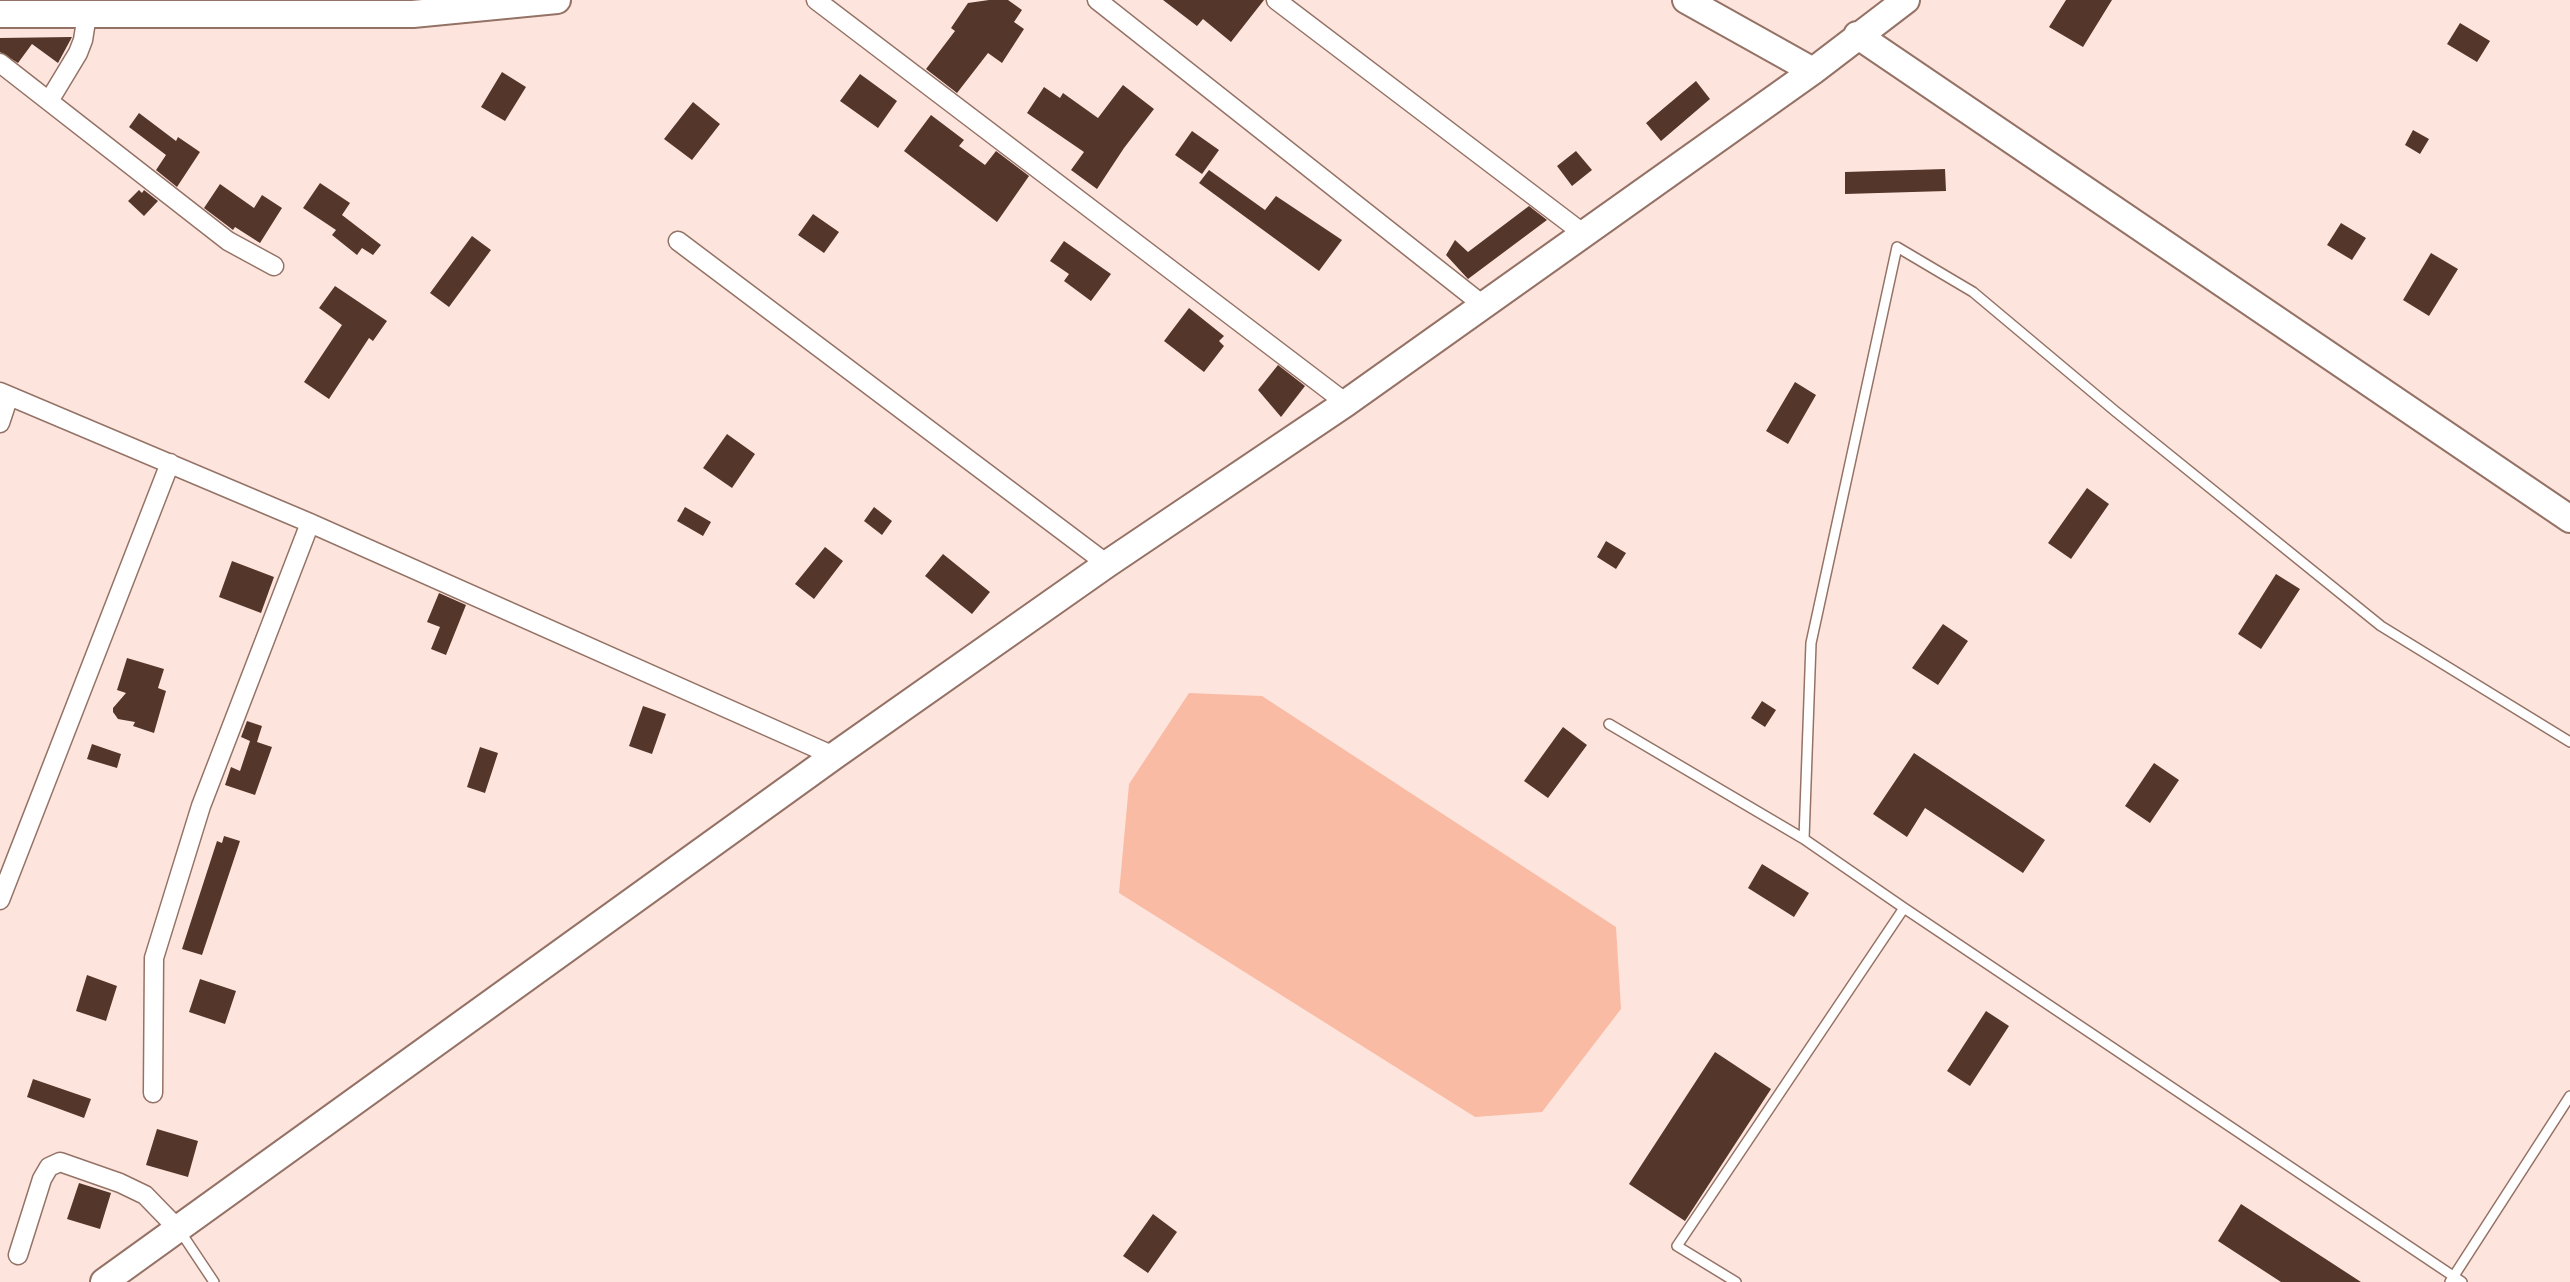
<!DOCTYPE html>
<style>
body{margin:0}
canvas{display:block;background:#fde5dd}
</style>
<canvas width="2570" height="1282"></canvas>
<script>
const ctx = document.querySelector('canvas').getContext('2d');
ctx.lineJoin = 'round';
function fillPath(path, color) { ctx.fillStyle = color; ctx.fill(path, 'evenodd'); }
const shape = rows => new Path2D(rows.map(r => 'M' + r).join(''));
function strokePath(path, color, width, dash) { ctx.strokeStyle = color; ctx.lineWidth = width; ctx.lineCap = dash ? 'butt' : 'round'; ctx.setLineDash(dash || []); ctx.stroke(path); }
const green = shape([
 [1189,693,1262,696,1616,927,1621,1009,1542,1112,1475,1117,1119,893,1129,784]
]);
const building = shape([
 [989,0,1008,0,1022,10,1014,22,1024,29,1002,63,988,53,957,93,926,69,955,31,951,28,968,3],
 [1163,0,1264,0,1231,42,1203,19,1197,26],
 [2066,0,2112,0,2083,47,2049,27],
 [2460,23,2490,41,2477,62,2447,44],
 [72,37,58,63,32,44,18,63,0,52,0,38],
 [502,72,526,87,505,121,481,107],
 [860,74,897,101,878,128,840,101],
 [1696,81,1710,99,1661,141,1646,123],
 [1123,85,1154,109,1124,148,1097,189,1071,170,1084,152,1027,113,1044,87,1060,98,1063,93,1098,118],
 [693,102,720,124,692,160,664,139],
 [139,113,176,141,178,137,200,152,177,187,156,170,166,155,129,127],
 [931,115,964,140,959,146,985,165,996,151,1029,176,997,222,904,151],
 [2413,130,2429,139,2420,154,2405,145],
 [1192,131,1219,150,1202,174,1175,155],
 [1576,151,1592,170,1572,186,1557,166],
 [1945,169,1946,191,1845,194,1845,172],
 [1209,170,1265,210,1276,196,1342,240,1319,271,1199,183],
 [320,183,350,203,342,215,381,245,373,255,362,248,357,255,332,235,336,230,303,208],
 [220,184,254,208,262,195,282,208,260,243,235,227,233,230,204,208],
 [139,190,142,193,144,190,158,201,144,216,128,201],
 [1529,206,1547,220,1468,279,1446,255,1455,240,1468,252],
 [813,214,839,232,824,253,798,235],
 [2341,223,2366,238,2352,260,2327,245],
 [472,236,491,250,449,307,430,293],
 [1064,241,1111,274,1091,301,1064,281,1069,274,1050,261],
 [2431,253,2458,269,2429,316,2403,300],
 [335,286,387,321,373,341,369,338,329,399,304,382,342,325,319,308],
 [1189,308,1224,336,1219,341,1224,346,1204,372,1164,341],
 [1278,365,1305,386,1281,417,1258,390],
 [1795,382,1816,395,1788,444,1766,431],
 [727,434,755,454,732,488,703,468],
 [2087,488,2109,504,2071,559,2048,543],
 [685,507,711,522,703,536,677,521],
 [874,507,892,521,882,535,864,521],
 [1606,541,1626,553,1616,569,1597,557],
 [825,547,843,561,814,599,795,584],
 [943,554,990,592,972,614,925,576],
 [232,561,274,577,261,613,219,597],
 [2276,574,2300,589,2261,649,2238,634],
 [439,593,466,605,446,655,431,649,440,627,427,622],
 [1943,624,1968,641,1938,685,1912,668],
 [127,658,164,669,158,688,166,691,154,733,133,726,135,722,118,719,113,712,113,708,126,693,117,690],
 [1762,701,1776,710,1765,727,1751,718],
 [643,706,666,714,652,754,629,746],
 [247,721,262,726,257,742,272,747,255,795,225,785,231,767,240,771,250,741,241,737],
 [1563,727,1587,745,1548,798,1524,781],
 [92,744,121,754,117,768,87,759],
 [480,747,498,753,485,793,467,787],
 [1914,753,2045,840,2023,873,1925,808,1907,837,1873,814],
 [2154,763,2179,780,2150,823,2125,806],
 [224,836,240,841,202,955,182,949,217,841,222,843],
 [1762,864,1809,893,1794,917,1748,888],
 [87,975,117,986,106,1021,76,1011],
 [200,979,236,991,225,1024,189,1012],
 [1986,1011,2009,1026,1970,1086,1947,1071],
 [1715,1052,1771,1089,1685,1221,1629,1184],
 [33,1079,91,1099,84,1118,27,1097],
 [157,1129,198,1141,188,1177,146,1165],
 [79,1183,111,1193,100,1229,67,1219],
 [2241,1204,2361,1282,2281,1282,2218,1241],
 [1153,1214,1177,1232,1148,1273,1123,1256]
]);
const lane = shape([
 [1609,724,1804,839,1904,908,2462,1282],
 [1804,839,1811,643,1897,247,1973,292,2115,411,2381,626,2570,742],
 [180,1231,214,1282],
 [1736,1282,1677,1246,1904,908],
 [2450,1282,2570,1096]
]);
const street = shape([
 [816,0,1346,403],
 [1097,0,1483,305],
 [1276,0,1584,234],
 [0,63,228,241,274,266],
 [49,101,78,53,83,40,87,15],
 [678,241,1107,564],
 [0,392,310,523,834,756],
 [0,423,9,396],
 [0,900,170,463],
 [153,1093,154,958,201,806,310,523],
 [18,1255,42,1179,49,1167,60,1162,120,1183,145,1195,179,1230]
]);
const secondary = shape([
 [1686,0,1813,71],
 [0,14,413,14,557,0],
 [1857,35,2570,519],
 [104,1282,834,756,1107,564,1346,403,1813,71,1906,0]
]);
fillPath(green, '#fabba5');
fillPath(building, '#55362b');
strokePath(lane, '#957266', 12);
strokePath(street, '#957266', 21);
strokePath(secondary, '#957266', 30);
strokePath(lane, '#fff', 9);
strokePath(street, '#fff', 18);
strokePath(secondary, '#fff', 26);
</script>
